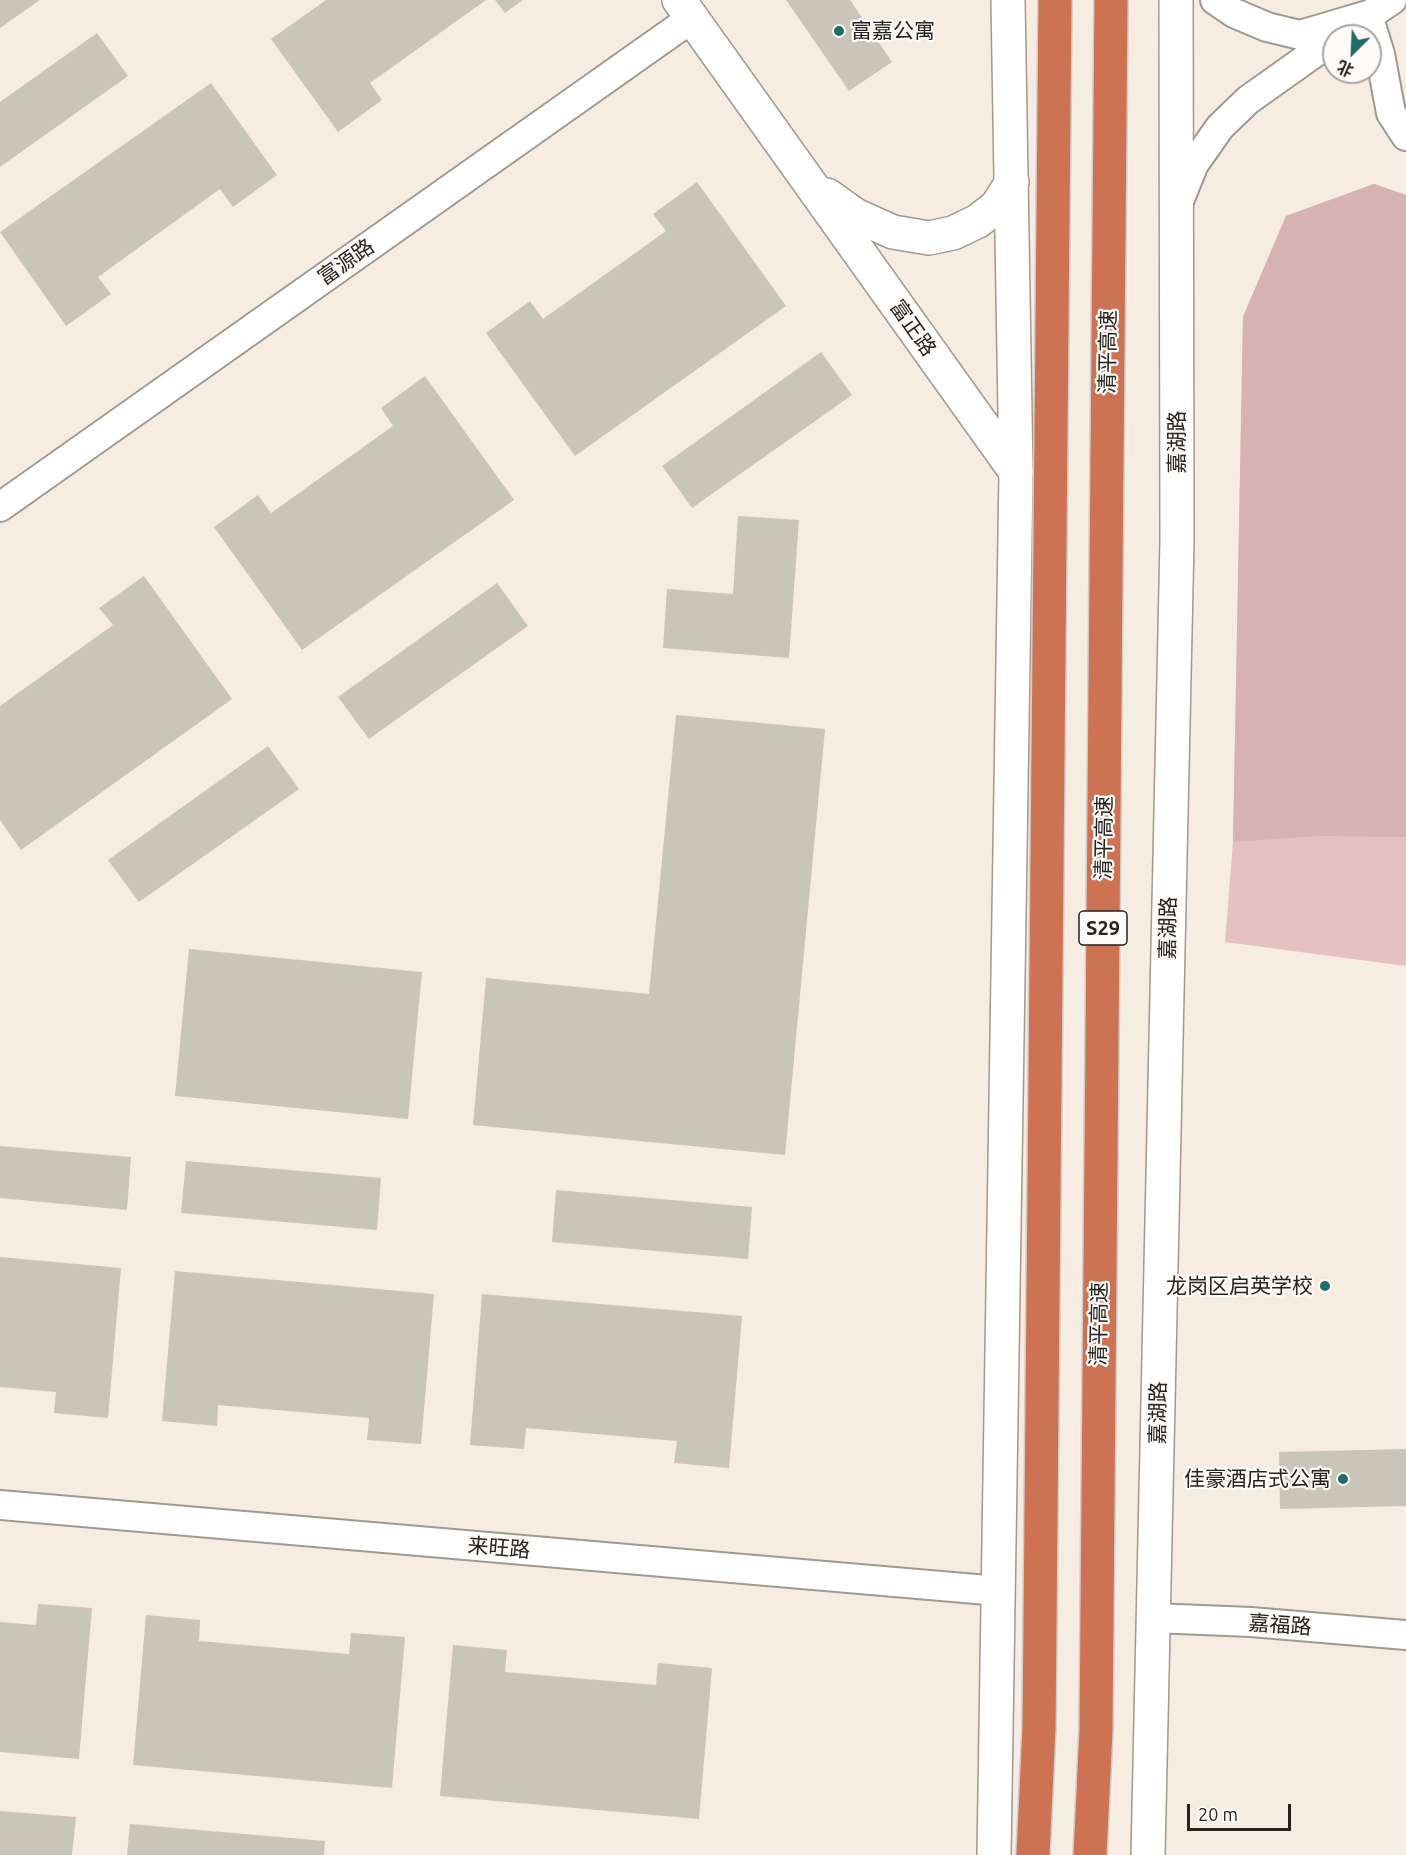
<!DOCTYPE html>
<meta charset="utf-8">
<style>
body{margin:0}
#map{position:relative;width:1406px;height:1855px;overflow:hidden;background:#f7ece2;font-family:Ubuntu,"Noto Sans SC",sans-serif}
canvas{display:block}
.north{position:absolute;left:1322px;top:24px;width:60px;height:60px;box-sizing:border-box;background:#fdfbf9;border:2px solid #a7a4a1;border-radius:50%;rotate:204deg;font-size:16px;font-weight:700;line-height:24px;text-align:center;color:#26221e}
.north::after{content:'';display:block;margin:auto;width:21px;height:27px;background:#216c69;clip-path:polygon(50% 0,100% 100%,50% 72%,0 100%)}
.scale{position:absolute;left:1187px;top:1804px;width:104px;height:27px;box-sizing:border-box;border:3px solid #26221e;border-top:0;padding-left:8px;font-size:18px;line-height:21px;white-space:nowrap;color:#26221e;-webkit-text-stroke:4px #fdfbf9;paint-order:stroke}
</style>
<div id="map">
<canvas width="1406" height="1855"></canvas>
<div class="north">北</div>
<div class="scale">20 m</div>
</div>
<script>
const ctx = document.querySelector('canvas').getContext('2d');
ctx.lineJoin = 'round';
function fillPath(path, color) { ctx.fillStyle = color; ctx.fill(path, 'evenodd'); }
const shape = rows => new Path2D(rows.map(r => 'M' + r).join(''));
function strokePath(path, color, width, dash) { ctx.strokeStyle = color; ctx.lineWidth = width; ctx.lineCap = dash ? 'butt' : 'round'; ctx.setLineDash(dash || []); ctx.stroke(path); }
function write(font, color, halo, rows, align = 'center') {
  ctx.font = font + ' Ubuntu,"Noto Sans SC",sans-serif'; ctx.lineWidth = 4.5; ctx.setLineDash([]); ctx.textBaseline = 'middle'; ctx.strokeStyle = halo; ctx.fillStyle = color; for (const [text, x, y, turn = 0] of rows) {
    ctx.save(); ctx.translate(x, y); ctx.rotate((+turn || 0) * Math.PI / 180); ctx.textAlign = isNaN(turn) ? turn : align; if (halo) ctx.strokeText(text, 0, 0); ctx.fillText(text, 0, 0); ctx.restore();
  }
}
const green = shape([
 [1374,184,1406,195,1406,966,1225,942,1233,842,1243,317,1286,216]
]);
const forest = shape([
 [1374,184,1406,195,1406,837,1319,836,1233,842,1243,317,1286,216]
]);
const building = shape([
 [0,0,40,0,0,28],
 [326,0,486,0,370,83,382,100,338,132,271,39],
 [495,0,523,0,505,13],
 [786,0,850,0,892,62,849,91],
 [97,33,128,76,0,167,0,102],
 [211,83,277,175,233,207,220,189,98,277,111,294,66,326,0,232],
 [697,182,786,306,575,456,486,333,530,301,543,319,666,231,653,214],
 [821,352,852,395,692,508,662,466],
 [425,376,514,500,302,650,214,527,258,495,271,513,393,426,381,408],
 [738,516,799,520,789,658,663,648,667,589,733,594],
 [144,576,232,699,21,850,0,820,0,706,113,625,99,608],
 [497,583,528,626,369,739,338,697],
 [676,715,825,729,785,1155,473,1125,486,978,649,994],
 [268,746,299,789,139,902,108,860],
 [189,949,422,972,408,1119,175,1096],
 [0,1146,131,1157,127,1210,0,1198],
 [186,1161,381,1178,377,1230,181,1213],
 [556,1190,752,1207,748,1259,552,1242],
 [0,1257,121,1268,108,1418,54,1413,56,1392,0,1387],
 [175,1271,434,1294,421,1444,367,1440,369,1418,218,1405,217,1426,162,1421],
 [482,1294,742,1316,729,1468,674,1463,677,1441,526,1428,524,1449,470,1445],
 [1406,1449,1406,1506,1280,1509,1279,1452],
 [38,1604,92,1608,79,1759,0,1752,0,1622,36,1625],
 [146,1615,200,1620,199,1641,349,1654,351,1633,405,1637,392,1788,133,1765],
 [453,1645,507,1650,505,1672,656,1685,658,1663,712,1668,699,1819,440,1796],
 [0,1811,76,1817,72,1855,0,1855],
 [130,1824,325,1841,324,1855,127,1855]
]);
const minor = shape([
 [1215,0,1234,13,1267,27,1300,35,1368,15],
 [1368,15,1380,54,1391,113,1406,136],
 [1354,25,1392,0],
 [1179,201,1194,164,1220,127,1248,100,1334,39],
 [0,507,692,18],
 [0,1505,999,1591],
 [1153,1618,1251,1622,1406,1635]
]);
const tertiary = shape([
 [679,0,1016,472],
 [827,195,855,215,893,232,929,238,953,233,978,221,997,206,1012,182]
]);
const secondary = shape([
 [994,1855,1016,472,1008,0],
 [1148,1855,1177,541,1176,0]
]);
const motorway = shape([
 [1033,1855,1039,1728,1055,0],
 [1090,1855,1096,1730,1111,0]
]);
const markers = [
 [839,31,6,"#216c69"],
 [1325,1286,6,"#216c69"],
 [1343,1479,6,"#216c69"]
];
const shields = [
 [1103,928,48]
];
const shieldNames = [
 ["S29",1103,928]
];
const poiNames = [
 ["富嘉公寓",851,31,"left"],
 ["龙岗区启英学校",1313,1286],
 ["佳豪酒店式公寓",1331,1479]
];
const streetNames = [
 ["富源路",346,262,-35],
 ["富正路",913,328,55],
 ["清平高速",1108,352,-89],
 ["嘉湖路",1177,442,-90],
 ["清平高速",1104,838,-89],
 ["嘉湖路",1168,928,-89],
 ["清平高速",1099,1324,-89],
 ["嘉湖路",1158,1413,-89],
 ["来旺路",499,1548,5],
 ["嘉福路",1280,1625,4]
];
fillPath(green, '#e4c2c3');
fillPath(forest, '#d6b2b4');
fillPath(building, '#c9c5b8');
strokePath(minor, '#a2988e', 32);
strokePath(tertiary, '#a2988e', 36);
strokePath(secondary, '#a2988e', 36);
strokePath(motorway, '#cfcece', 36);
strokePath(minor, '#fff', 28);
strokePath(tertiary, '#fff', 33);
strokePath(secondary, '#fff', 33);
strokePath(motorway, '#cd7252', 33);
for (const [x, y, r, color] of markers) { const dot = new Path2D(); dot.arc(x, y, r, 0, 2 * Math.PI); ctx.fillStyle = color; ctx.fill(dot); strokePath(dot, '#fdfbf9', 2); }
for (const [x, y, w] of shields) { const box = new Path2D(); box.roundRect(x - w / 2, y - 17, w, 34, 4.5); ctx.fillStyle = '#fdfbf9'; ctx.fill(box); strokePath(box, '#26221e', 1.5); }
write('bold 20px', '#26221e', null, shieldNames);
write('21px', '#26221e', '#fdfbf9', poiNames, 'right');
write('21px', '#26221e', '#fdfbf9', streetNames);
</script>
